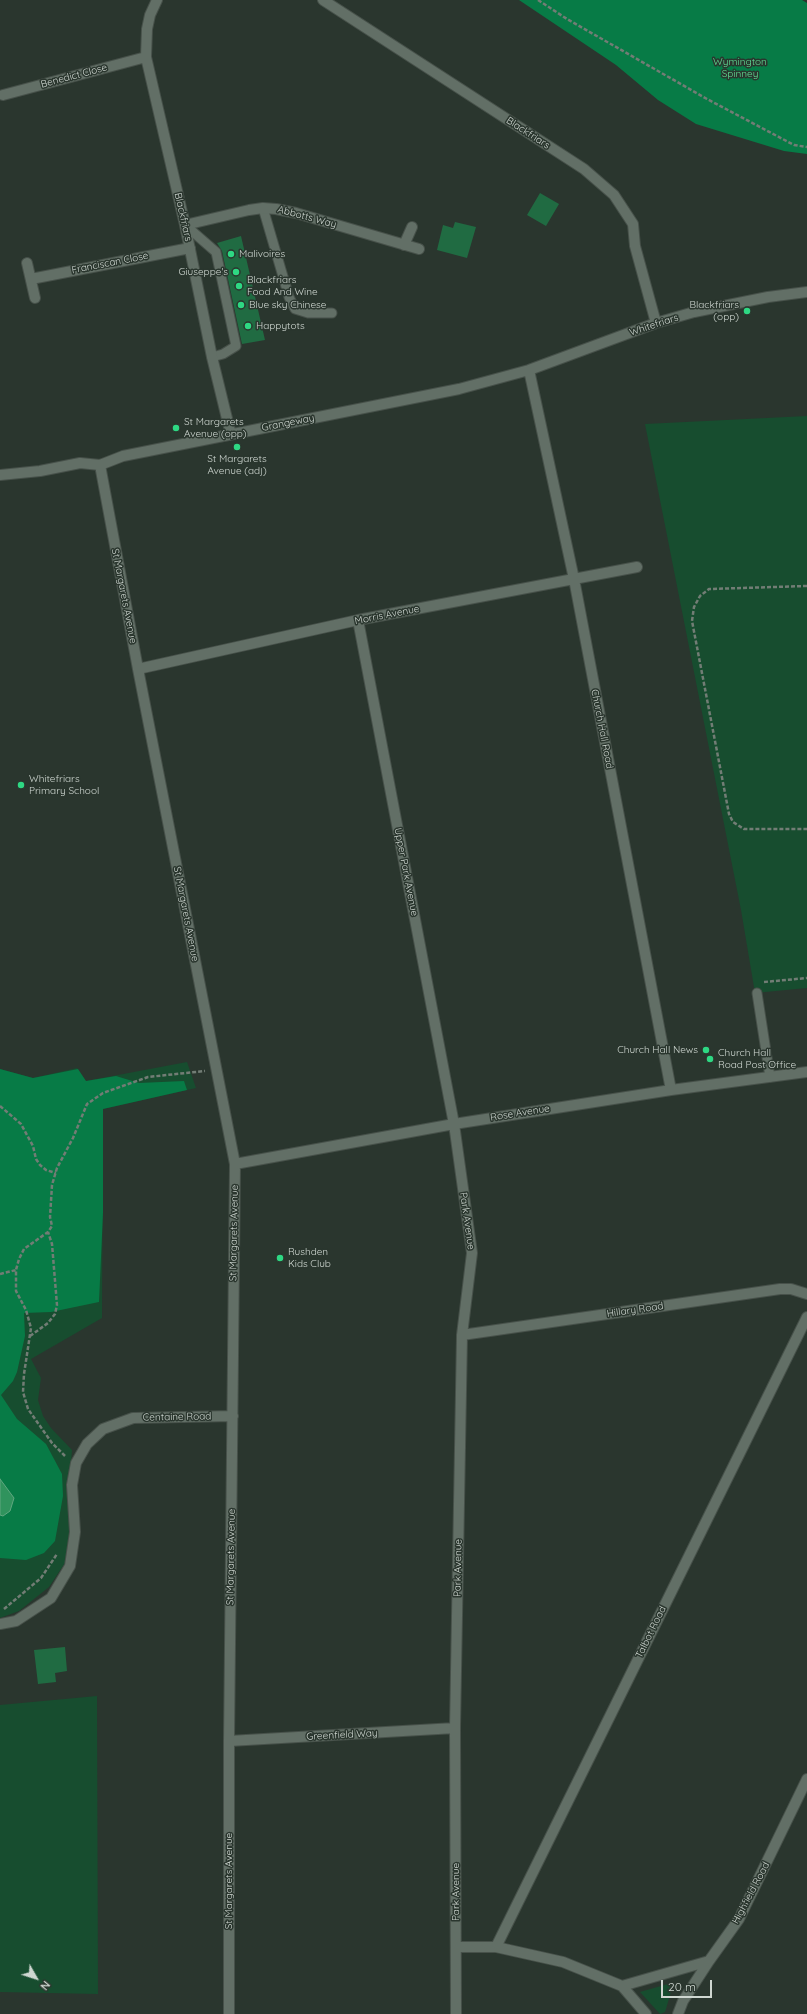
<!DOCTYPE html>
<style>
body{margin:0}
#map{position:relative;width:807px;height:2014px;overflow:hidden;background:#2a362e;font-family:Quicksand,sans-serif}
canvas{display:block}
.north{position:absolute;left:16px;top:1958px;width:40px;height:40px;-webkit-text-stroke:3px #2a362e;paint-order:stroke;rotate:129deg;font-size:11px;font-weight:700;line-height:16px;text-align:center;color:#cfd7d1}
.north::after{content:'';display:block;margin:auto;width:14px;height:18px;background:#cfd7d1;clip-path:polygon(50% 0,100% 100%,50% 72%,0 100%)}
.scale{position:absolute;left:661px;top:1980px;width:51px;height:18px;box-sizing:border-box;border:2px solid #cfd7d1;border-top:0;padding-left:5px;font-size:12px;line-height:14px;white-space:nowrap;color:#cfd7d1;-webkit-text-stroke:3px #2a362e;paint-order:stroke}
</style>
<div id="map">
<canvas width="807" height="2014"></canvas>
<div class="north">N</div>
<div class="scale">20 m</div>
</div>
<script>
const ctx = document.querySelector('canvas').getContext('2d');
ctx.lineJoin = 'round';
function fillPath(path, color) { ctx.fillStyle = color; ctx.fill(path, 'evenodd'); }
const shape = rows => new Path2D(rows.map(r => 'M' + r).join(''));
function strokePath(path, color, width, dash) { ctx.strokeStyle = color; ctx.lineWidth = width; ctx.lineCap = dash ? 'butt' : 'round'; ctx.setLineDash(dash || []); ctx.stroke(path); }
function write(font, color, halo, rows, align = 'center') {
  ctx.font = font + ' Quicksand,sans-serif'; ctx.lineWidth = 3; ctx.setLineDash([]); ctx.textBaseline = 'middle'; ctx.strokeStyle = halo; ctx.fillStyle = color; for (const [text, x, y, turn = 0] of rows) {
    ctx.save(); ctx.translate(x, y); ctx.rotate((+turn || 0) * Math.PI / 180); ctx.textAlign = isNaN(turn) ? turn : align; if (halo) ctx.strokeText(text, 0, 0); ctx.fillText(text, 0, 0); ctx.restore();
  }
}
const green = shape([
 [807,416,807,988,755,993,741,910,645,424],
 [187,1062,196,1088,103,1109,102,1318,31,1359,41,1378,38,1400,43,1416,51,1428,72,1450,68,1500,72,1542,65,1563,49,1587,19,1611,0,1618,0,1069,33,1078,77,1068,86,1081],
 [97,1696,98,1994,0,1992,0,1705],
 [668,1984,672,1988,666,2009,665,2012,660,2014,640,1992]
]);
const forest = shape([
 [519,0,802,0,807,3,807,154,784,151,696,124,658,100,616,65],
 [0,1069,33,1078,78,1069,86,1081,116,1076,139,1083,184,1081,187,1090,103,1109,103,1213,99,1302,51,1312,24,1313,25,1336,17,1372,13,1381,1,1395,17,1419,46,1444,62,1474,63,1496,55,1541,44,1553,26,1560,0,1558]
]);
const water = shape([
 [0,1479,14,1498,10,1511,3,1516,0,1515,0,1479]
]);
const building = shape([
 [540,193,559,204,546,226,527,215],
 [455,222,476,227,467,258,437,250,443,225,453,228],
 [241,236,265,340,242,344,222,251,217,243],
 [65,1647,67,1671,55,1673,56,1682,38,1684,34,1650]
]);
const path = shape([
 [538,0,567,19,707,99,794,145,807,147],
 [807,586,709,589,700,596,694,607,692,621,729,814,733,822,744,829,807,829],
 [764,982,807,978],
 [0,1106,21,1124,33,1146,36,1159,40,1165,46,1170,56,1173],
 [0,1274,16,1270],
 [30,1336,48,1323,55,1314,57,1305,52,1244,48,1232],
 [65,1456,52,1443,28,1409,23,1392,24,1374,31,1328,26,1310,16,1291,16,1270,19,1259,24,1249,48,1232,52,1226,50,1217,52,1185,57,1168,73,1138,87,1104,103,1093,148,1077,205,1071],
 [4,1609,41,1578,57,1554]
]);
const lane = shape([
 [263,208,289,297,295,309,308,313,332,313],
 [185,225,216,252,236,346,223,354,212,357],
 [757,993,770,1077]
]);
const street = shape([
 [157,0,150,15,147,29,146,57,185,225,212,357,231,435],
 [323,0,584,169,614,195,633,224,635,246,656,323],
 [3,95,146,57],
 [185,225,249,210,263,208,276,209,296,213,419,249],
 [404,245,412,227],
 [27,263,35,298],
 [31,279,190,248],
 [529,370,574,579,671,1090],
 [100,465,138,669,235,1164,229,1741,229,2014],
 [0,475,40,471,80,463,100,465,123,456,459,389,529,370,656,323,694,312,768,297,807,292],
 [358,620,454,1124,472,1253,462,1335,455,1728,456,2014],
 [138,669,358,620,637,567],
 [235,1164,454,1124,671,1090,807,1072],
 [462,1335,780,1289,791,1289,807,1294],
 [0,1624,16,1621,51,1598,70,1566,75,1532,72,1485,76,1463,87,1444,103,1429,133,1418,233,1416],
 [229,1741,455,1728],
 [456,1947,496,1947,563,1962,622,1986,709,1961,739,1919,807,1779],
 [496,1947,807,1317],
 [622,1986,646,2014],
 [678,2014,683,2001,709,1961]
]);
const markers = [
 [231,254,4,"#2ed883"],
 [236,272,4,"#2ed883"],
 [239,286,4,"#2ed883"],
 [241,305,4,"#2ed883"],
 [747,311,4,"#2ed883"],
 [248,326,4,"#2ed883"],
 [176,428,4,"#2ed883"],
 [237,447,4,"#2ed883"],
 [21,785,4,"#2ed883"],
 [706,1050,4,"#2ed883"],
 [710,1059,4,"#2ed883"],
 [280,1258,4,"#2ed883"]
];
const parkNames = [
 ["Wymington",740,62],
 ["Spinney",740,74]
];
const streetNames = [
 ["Benedict Close",74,76,-15],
 ["Blackfriars",528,133,33],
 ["Blackfriars",183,217,77],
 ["Abbotts Way",307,217,15],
 ["Franciscan Close",110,263,-11],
 ["Whitefriars",654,325,-18],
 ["Grangeway",288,423,-11],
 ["St Margarets Avenue",124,596,79],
 ["Morris Avenue",387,615,-11],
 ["Church Hall Road",602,729,79],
 ["Upper Park Avenue",406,872,79],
 ["St Margarets Avenue",186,914,79],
 ["Rose Avenue",520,1113,-9],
 ["Park Avenue",467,1221,82],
 ["St Margarets Avenue",234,1233,-89],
 ["Hillary Road",635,1310,-8],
 ["Centaine Road",177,1417,-1],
 ["St Margarets Avenue",231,1557,-89],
 ["Park Avenue",458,1568,-89],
 ["Talbot Road",651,1632,-64],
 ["Greenfield Way",342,1735,-3],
 ["St Margarets Avenue",229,1881,-90],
 ["Park Avenue",456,1892,-90],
 ["Highfield Road",751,1893,-62]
];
const poiNames = [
 ["Malivoires",239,254],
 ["Giuseppe's",228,272,"right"],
 ["Blackfriars",247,280],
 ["Food And Wine",247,292],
 ["Blue sky Chinese",249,305],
 ["Blackfriars",739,305,"right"],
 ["(opp)",739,317,"right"],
 ["Happytots",256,326],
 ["St Margarets",184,422],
 ["Avenue (opp)",184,434],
 ["St Margarets",237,459,"center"],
 ["Avenue (adj)",237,471,"center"],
 ["Whitefriars",29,779],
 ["Primary School",29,791],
 ["Church Hall News",698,1050,"right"],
 ["Church Hall",718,1053],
 ["Road Post Office",718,1065],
 ["Rushden",288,1252],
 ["Kids Club",288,1264]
];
fillPath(green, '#174d2f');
fillPath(forest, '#077b46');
fillPath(water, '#30935d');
strokePath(water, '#60a780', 1);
fillPath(building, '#206b42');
strokePath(lane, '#47514a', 11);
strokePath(street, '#47514a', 12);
strokePath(path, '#727d75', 2.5, [4, 2]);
strokePath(lane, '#626f66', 9);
strokePath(street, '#626f66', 10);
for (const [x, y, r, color] of markers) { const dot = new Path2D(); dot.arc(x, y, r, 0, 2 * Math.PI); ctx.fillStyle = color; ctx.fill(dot); strokePath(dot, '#2a362e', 1.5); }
write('10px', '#61df96', '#2a362e', parkNames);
write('10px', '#cfd7d1', '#2a362e', streetNames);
write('10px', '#cfd7d1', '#2a362e', poiNames, 'left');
</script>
